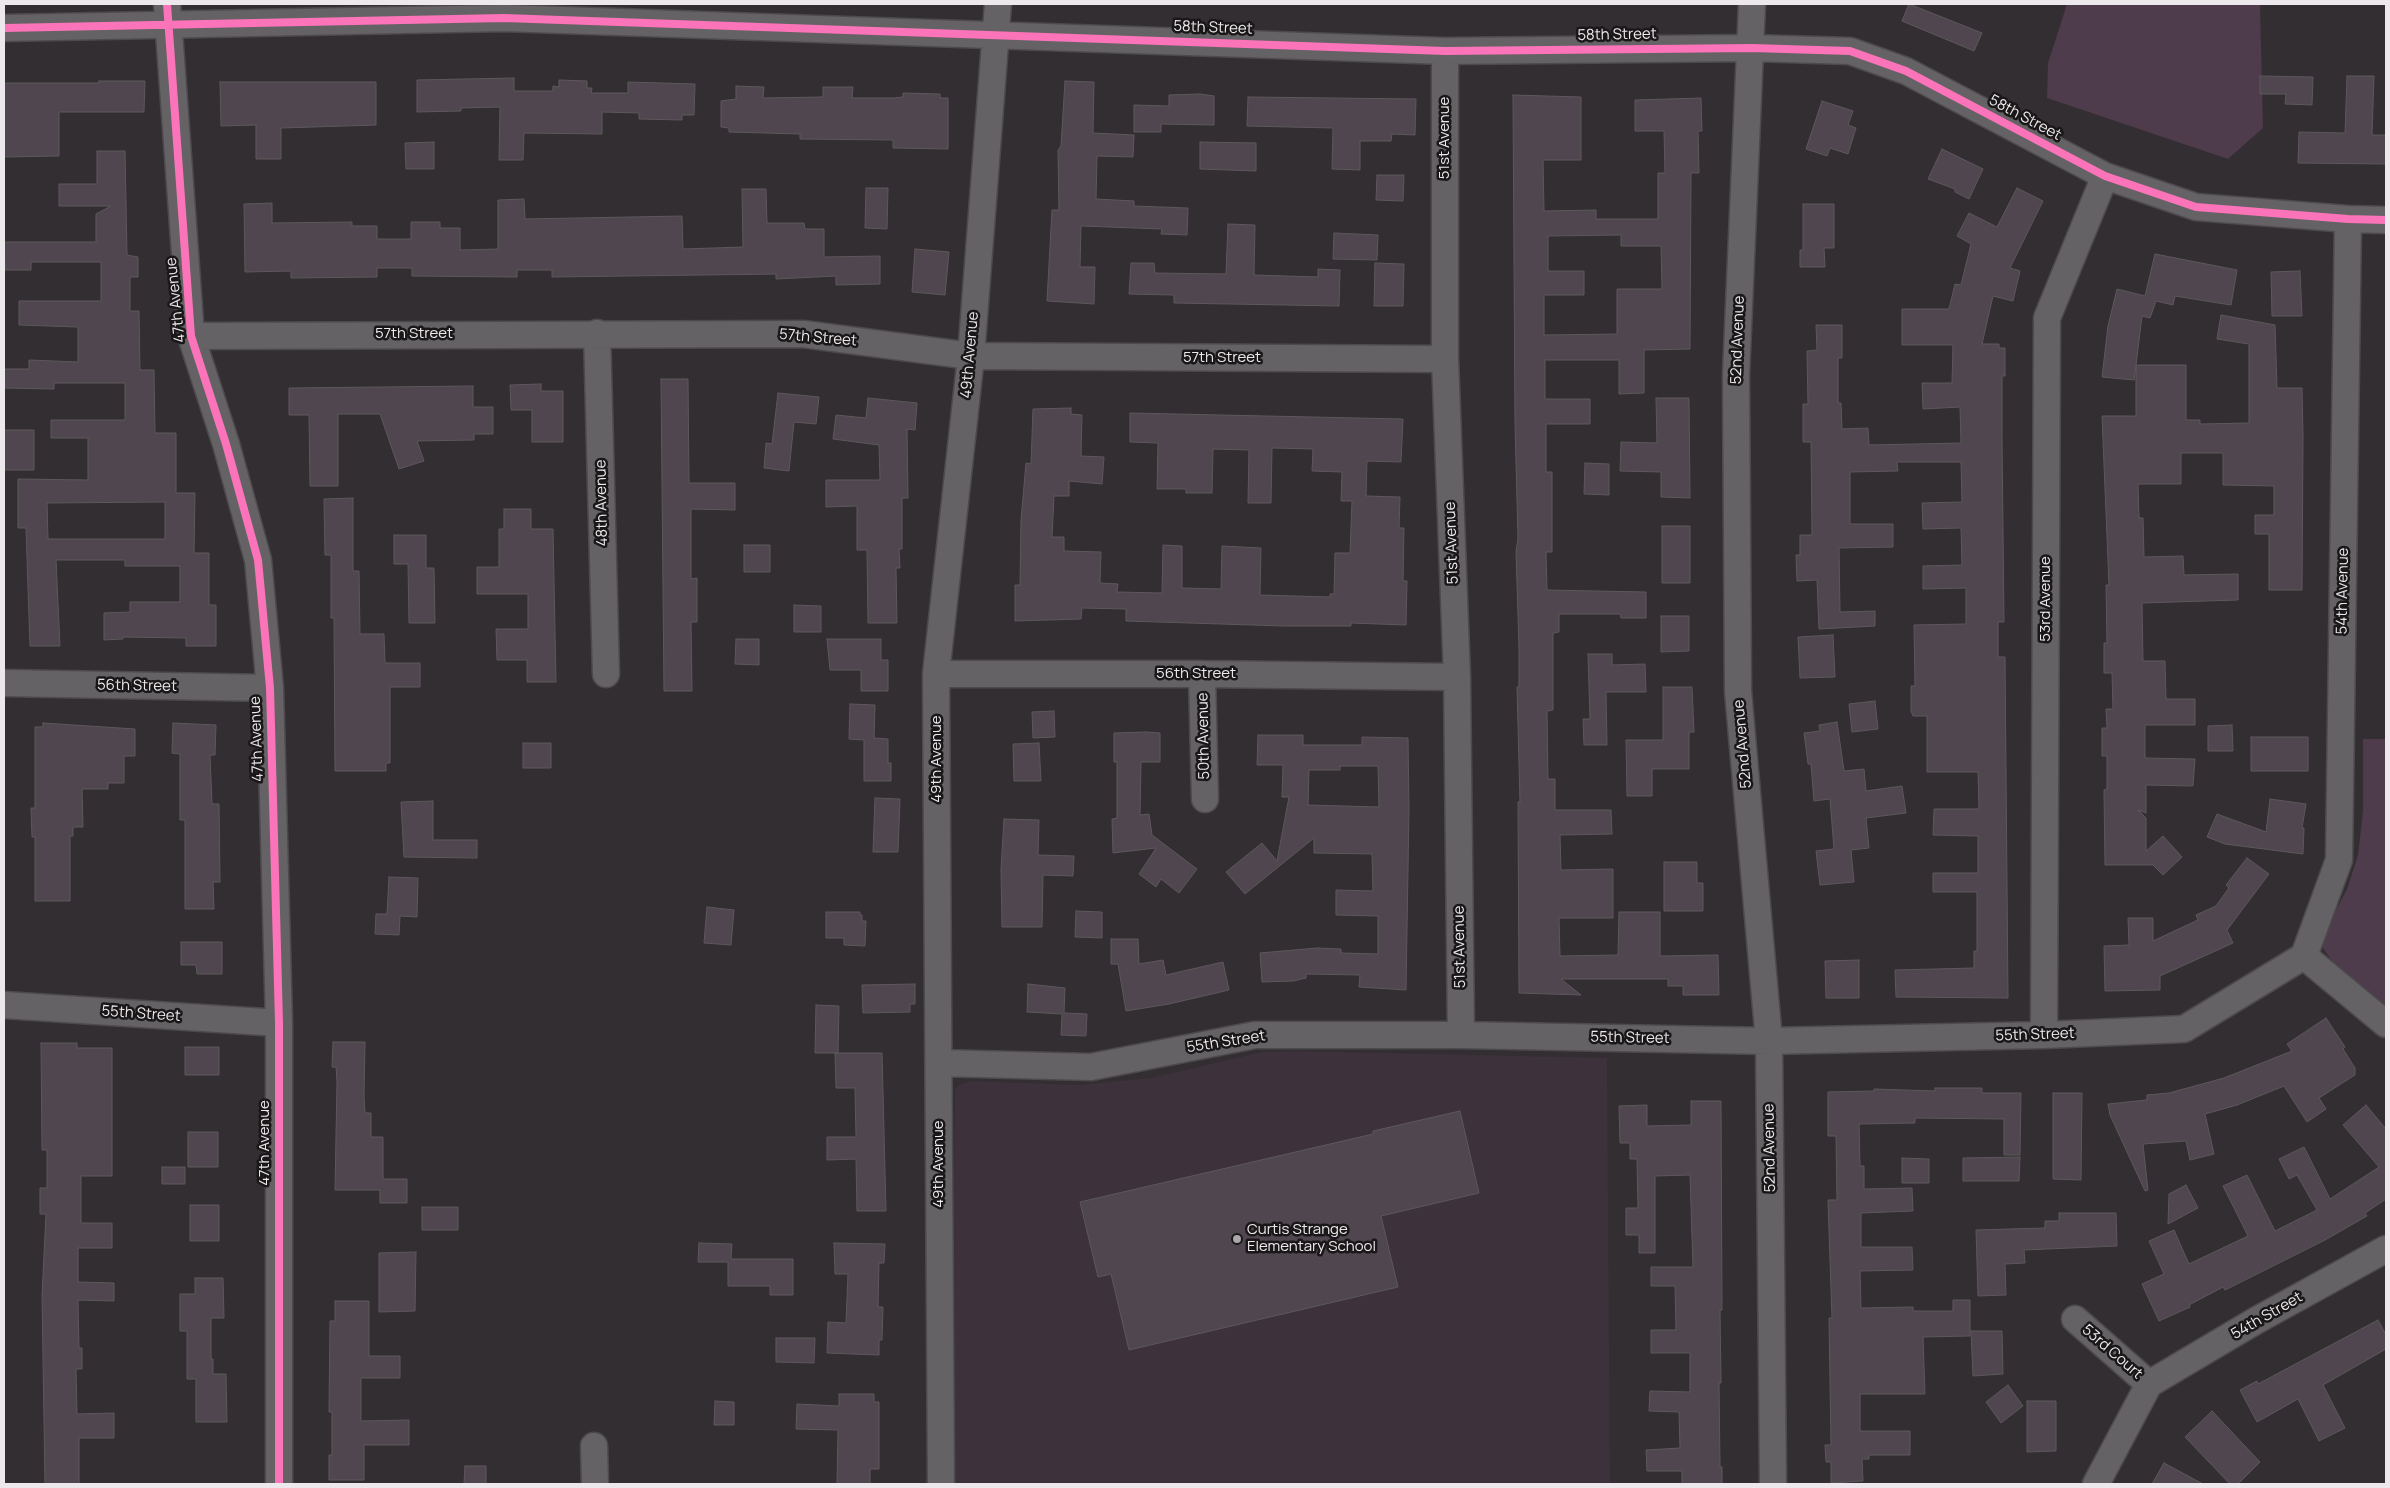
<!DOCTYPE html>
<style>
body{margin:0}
#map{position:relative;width:2390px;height:1488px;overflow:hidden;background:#332e32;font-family:Manrope,sans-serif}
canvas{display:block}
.frame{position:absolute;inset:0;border:5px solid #ece8eb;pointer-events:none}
</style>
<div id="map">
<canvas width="2390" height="1488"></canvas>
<div class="frame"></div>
</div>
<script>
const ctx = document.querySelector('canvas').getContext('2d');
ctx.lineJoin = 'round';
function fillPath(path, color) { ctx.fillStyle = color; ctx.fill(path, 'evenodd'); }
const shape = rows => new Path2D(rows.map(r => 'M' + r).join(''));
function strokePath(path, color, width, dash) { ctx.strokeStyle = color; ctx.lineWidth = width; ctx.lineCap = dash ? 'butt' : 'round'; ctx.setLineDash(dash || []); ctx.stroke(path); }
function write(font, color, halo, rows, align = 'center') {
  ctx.font = font + ' Manrope,sans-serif'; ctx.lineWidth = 5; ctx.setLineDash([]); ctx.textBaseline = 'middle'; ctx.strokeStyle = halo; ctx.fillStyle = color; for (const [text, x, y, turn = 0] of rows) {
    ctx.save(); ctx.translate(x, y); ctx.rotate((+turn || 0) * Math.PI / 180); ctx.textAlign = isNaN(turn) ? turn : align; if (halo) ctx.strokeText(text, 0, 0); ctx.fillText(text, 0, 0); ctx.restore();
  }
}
const built = shape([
 [1298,1051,1607,1058,1610,1484,955,1484,954,1186,955,1101,955,1090,959,1085,971,1081,1079,1085,1151,1078,1262,1052]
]);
const green = shape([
 [2067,4,2260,4,2263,128,2228,159,2047,98,2048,63],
 [2363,739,2386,739,2386,1007,2332,961,2321,945,2322,937,2347,889,2358,855,2363,811]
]);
const building = shape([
 [1909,4,1982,33,1974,51,1902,21,1909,4],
 [2260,76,2313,77,2312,105,2285,104,2286,94,2260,94,2260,76],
 [2347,76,2374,76,2372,135,2386,135,2386,164,2298,163,2299,132,2345,133,2347,76],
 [514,78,514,91,553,91,553,86,559,87,559,80,587,81,587,88,592,88,591,93,628,93,628,82,695,84,694,115,682,115,682,120,639,119,639,113,602,112,602,134,524,133,523,160,499,160,500,107,461,108,461,111,417,112,417,80,514,78],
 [99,81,145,81,144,112,59,112,59,156,4,157,4,83,99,83,99,81],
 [1065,81,1094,82,1093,133,1134,135,1133,157,1097,156,1096,199,1134,201,1134,206,1188,208,1187,235,1161,234,1162,229,1081,226,1080,267,1095,267,1094,304,1047,301,1052,210,1059,210,1058,150,1061,146,1065,81],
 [220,82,376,82,376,125,281,128,281,159,256,159,256,125,221,126,220,82],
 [736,86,764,87,763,98,823,97,823,87,853,87,852,98,894,98,903,97,903,93,940,94,940,98,948,98,948,149,893,148,893,140,800,139,800,134,729,132,729,128,721,127,721,101,736,99,736,86],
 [1200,94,1214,96,1214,125,1161,124,1161,132,1134,132,1134,105,1169,106,1169,95,1200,94],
 [1513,95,1581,97,1581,160,1543,160,1544,211,1596,210,1596,219,1658,219,1658,173,1665,173,1664,131,1635,131,1635,100,1701,98,1702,131,1698,131,1699,173,1691,173,1690,349,1644,350,1644,393,1619,394,1619,360,1545,360,1545,399,1590,399,1590,424,1546,424,1546,472,1552,472,1552,552,1546,552,1547,590,1646,592,1646,618,1621,618,1620,614,1559,614,1559,632,1553,633,1553,710,1547,711,1548,779,1555,779,1555,810,1611,810,1612,834,1560,835,1561,870,1613,869,1613,918,1559,918,1560,956,1618,955,1619,912,1660,912,1660,956,1718,955,1719,995,1683,995,1683,986,1668,986,1668,979,1561,979,1581,995,1519,993,1518,802,1520,802,1517,687,1519,687,1519,647,1516,552,1518,538,1515,424,1513,95],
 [1621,235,1621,246,1661,246,1662,289,1617,289,1617,334,1544,335,1544,295,1584,295,1584,271,1548,271,1548,236,1621,235],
 [1248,97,1416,99,1415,135,1392,134,1391,141,1360,141,1360,170,1332,169,1333,128,1247,126,1248,97],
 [1822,101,1853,111,1848,125,1856,128,1848,154,1830,148,1827,156,1806,149,1822,101],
 [434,142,434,169,406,169,405,143,434,142],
 [1200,142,1256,143,1256,171,1200,169,1200,142],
 [1942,149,1983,169,1969,199,1955,192,1955,189,1928,179,1942,149],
 [97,151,125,151,127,255,138,257,138,277,130,277,130,311,139,311,140,370,154,370,155,433,176,433,176,493,195,493,194,553,209,553,209,605,216,605,216,646,186,646,186,638,123,637,123,639,104,640,104,613,130,612,130,602,180,602,180,566,125,566,125,560,56,560,60,646,30,646,26,528,18,528,18,479,88,480,88,438,51,438,51,420,125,420,125,383,54,383,54,389,4,388,4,369,29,369,29,360,78,362,78,327,19,325,19,301,101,301,101,262,31,262,31,270,5,270,4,242,96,242,96,214,111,206,59,206,59,184,97,184,97,151],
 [165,502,165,539,48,539,47,503,165,502],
 [1377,175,1404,175,1403,201,1376,200,1377,175],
 [866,188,888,188,887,229,865,228,866,188],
 [2017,188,2043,201,2010,268,2020,271,2013,301,1993,296,1982,344,1999,344,1999,348,2005,348,2005,376,2002,376,2002,438,2004,622,1998,622,1998,657,2005,657,2008,998,1896,997,1895,970,1974,968,1974,951,1977,951,1977,892,1933,892,1933,873,1978,873,1978,836,1933,835,1934,809,1979,809,1978,772,1927,772,1927,716,1913,716,1911,711,1911,686,1915,686,1914,625,1966,624,1966,588,1923,589,1923,566,1962,565,1961,528,1923,529,1922,503,1962,502,1961,462,1897,462,1898,471,1850,472,1850,524,1893,524,1893,547,1839,548,1840,612,1875,611,1875,626,1819,629,1817,580,1797,581,1796,555,1800,555,1800,535,1812,535,1811,442,1803,442,1803,404,1808,404,1807,351,1817,350,1816,325,1842,325,1842,358,1838,358,1838,403,1841,403,1842,429,1868,428,1869,445,1961,443,1960,407,1923,409,1922,383,1952,383,1953,345,1902,345,1902,309,1949,309,1955,284,1961,285,1971,244,1957,236,1969,213,1997,227,2017,188],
 [742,189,766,189,767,223,804,223,805,229,824,229,824,257,880,256,880,284,836,285,836,276,776,279,776,274,552,277,552,270,517,270,517,277,412,276,412,268,377,268,377,277,291,278,291,271,245,272,244,204,272,203,272,223,352,222,352,226,377,226,377,239,411,239,411,222,440,222,440,228,460,228,460,250,498,249,498,200,524,199,525,219,682,216,683,249,743,247,742,189],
 [1803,204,1834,204,1834,248,1824,248,1825,267,1800,267,1800,250,1803,250,1803,204],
 [1228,224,1255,225,1254,275,1318,277,1318,269,1340,270,1339,306,1174,303,1174,295,1129,294,1131,263,1154,263,1155,273,1226,274,1228,224],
 [1334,233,1378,235,1377,260,1333,259,1334,233],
 [915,249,949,252,945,295,912,292,915,249],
 [2155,254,2237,270,2231,305,2175,296,2173,305,2156,301,2150,318,2142,316,2136,365,2186,365,2186,420,2200,420,2200,424,2249,423,2249,344,2217,339,2221,315,2275,325,2277,388,2302,388,2303,435,2302,590,2269,590,2269,534,2255,534,2255,515,2274,515,2274,486,2223,485,2223,453,2181,453,2181,484,2138,484,2139,518,2143,518,2144,557,2183,556,2184,575,2238,574,2238,600,2142,603,2143,661,2165,661,2166,699,2195,699,2195,725,2145,725,2145,758,2195,759,2193,786,2146,785,2146,813,2138,810,2146,818,2146,851,2163,836,2182,857,2163,875,2153,865,2105,865,2104,790,2107,789,2107,756,2102,756,2102,728,2107,728,2106,709,2113,709,2112,673,2104,673,2104,643,2107,643,2106,585,2109,585,2102,416,2136,416,2136,366,2134,380,2102,377,2108,326,2117,289,2145,296,2155,254],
 [1375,263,1404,264,1403,306,1374,306,1375,263],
 [2300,271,2302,316,2272,316,2271,272,2300,271],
 [661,379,688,379,689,483,735,483,735,510,691,509,691,579,697,578,697,622,691,622,692,691,664,691,661,379],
 [541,384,541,391,563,391,563,442,532,442,532,410,511,410,510,385,541,384],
 [473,386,473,407,493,407,493,434,474,434,474,440,417,441,424,461,399,469,380,414,338,414,338,486,310,486,309,415,289,415,289,388,473,386],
 [778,393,819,397,816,424,794,422,789,471,764,468,766,443,772,444,778,393],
 [868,398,917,403,915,430,907,429,908,498,902,498,902,549,899,549,900,568,896,568,897,623,868,623,867,550,857,550,857,506,826,507,826,480,880,480,879,445,833,439,836,415,866,418,868,398],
 [1656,398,1689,398,1690,498,1661,497,1661,472,1620,471,1621,442,1657,443,1656,398],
 [1071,408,1071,414,1082,415,1081,456,1104,457,1102,484,1069,481,1069,496,1054,496,1052,537,1064,537,1064,551,1101,552,1100,583,1118,584,1117,592,1162,593,1163,545,1182,546,1182,588,1221,589,1222,546,1261,548,1260,595,1330,597,1330,594,1334,594,1335,553,1350,553,1352,501,1341,501,1342,472,1312,471,1313,449,1272,448,1271,503,1248,503,1249,450,1213,449,1212,493,1186,493,1186,489,1157,489,1158,443,1130,442,1130,413,1403,419,1401,462,1367,461,1366,496,1400,497,1399,528,1404,528,1403,581,1407,581,1406,625,1351,623,1351,626,1284,626,1126,621,1126,609,1082,608,1081,619,1015,621,1015,585,1020,585,1021,520,1026,463,1031,464,1033,409,1071,408],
 [4,430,34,430,34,470,4,470,4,430],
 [1585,463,1609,464,1609,495,1584,494,1585,463],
 [353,498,353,571,359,571,360,634,384,634,385,663,420,663,420,687,390,687,390,763,386,763,386,771,335,771,334,618,331,618,331,555,325,555,324,499,353,498],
 [504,509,531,509,531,529,553,529,556,682,527,682,527,660,497,660,496,629,528,629,528,594,477,594,477,567,499,567,499,529,504,529,504,509],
 [1662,526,1690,526,1690,583,1662,583,1662,526],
 [394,535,426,535,426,568,434,568,435,623,409,623,408,564,394,564,394,535],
 [744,545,770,545,770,572,744,572,744,545],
 [794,605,821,606,821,632,794,632,794,605],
 [1661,616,1689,616,1689,651,1661,652,1661,616],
 [1833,635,1835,677,1800,678,1798,637,1833,635],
 [736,639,759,639,759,665,735,664,736,639],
 [827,639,881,639,881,660,888,660,888,691,861,691,861,670,830,670,827,639],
 [1588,654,1612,654,1612,665,1645,664,1646,692,1606,692,1607,745,1584,745,1583,719,1590,719,1588,654],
 [1663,687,1692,687,1694,732,1689,732,1689,769,1652,769,1652,796,1627,796,1626,740,1663,740,1663,687],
 [1875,701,1878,729,1852,732,1849,704,1875,701],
 [850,704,875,705,874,738,888,739,888,763,891,763,891,781,864,781,864,740,849,739,850,704],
 [1054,711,1055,737,1033,738,1032,712,1054,711],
 [1837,722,1844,771,1864,769,1866,791,1902,786,1906,813,1866,818,1869,848,1851,850,1854,882,1820,885,1816,851,1834,849,1830,799,1814,801,1811,764,1808,764,1804,733,1820,731,1819,725,1837,722],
 [43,723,135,729,135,756,124,756,124,783,108,783,108,789,82,789,83,827,73,827,73,836,70,836,70,901,35,901,35,837,32,837,31,808,35,808,35,727,43,727,43,723],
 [173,723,216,725,215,755,210,755,212,804,219,804,220,882,213,882,214,909,185,909,185,820,180,820,180,754,172,753,173,723],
 [2232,725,2233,751,2208,751,2208,726,2232,725],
 [1146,732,1160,733,1160,762,1141,762,1140,815,1149,814,1152,835,1197,869,1179,893,1161,879,1156,887,1139,874,1156,848,1113,853,1112,819,1117,818,1117,762,1114,762,1114,733,1146,732],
 [1258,735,1303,735,1303,745,1362,745,1362,737,1408,738,1409,809,1406,990,1359,987,1360,975,1306,974,1306,978,1293,981,1262,982,1260,953,1317,948,1341,949,1341,953,1378,954,1378,916,1336,915,1336,890,1373,891,1372,854,1314,853,1314,838,1245,894,1226,872,1262,843,1277,861,1289,797,1282,797,1283,765,1257,765,1258,735],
 [1340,766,1378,766,1379,807,1308,805,1309,770,1340,770,1340,766],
 [2251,737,2308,737,2308,771,2251,771,2251,737],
 [523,743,551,743,551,768,523,768,523,743],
 [1039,743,1041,781,1014,781,1013,744,1039,743],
 [875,798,900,799,898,852,873,852,875,798],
 [2270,799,2306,804,2302,828,2304,828,2303,854,2225,844,2207,837,2217,814,2266,832,2270,799],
 [433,801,433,840,477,840,477,858,404,857,401,802,433,801],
 [1004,819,1039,820,1038,855,1074,856,1073,876,1043,875,1042,927,1002,927,1001,869,1004,819],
 [2247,858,2269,874,2227,930,2233,943,2160,976,2160,990,2105,991,2104,946,2129,945,2128,918,2153,918,2153,941,2198,920,2196,915,2216,906,2229,888,2226,885,2247,858],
 [1664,862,1697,862,1697,883,1703,883,1703,911,1664,911,1664,862],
 [389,877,418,878,417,917,400,916,399,935,375,934,376,914,387,914,389,877],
 [707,907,734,910,731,945,704,943,707,907],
 [1076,911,1102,912,1102,938,1075,937,1076,911],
 [826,912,860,912,860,915,862,915,862,921,866,921,865,946,844,945,844,938,826,938,826,912],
 [1111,939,1138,939,1139,964,1163,960,1166,975,1223,962,1229,990,1169,1004,1126,1011,1118,964,1111,964,1111,939],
 [181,942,222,942,222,974,197,974,196,965,181,965,181,942],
 [1859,960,1859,998,1826,998,1825,961,1859,960],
 [915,984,915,1004,910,1004,910,1012,863,1013,862,985,915,984],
 [1028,984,1065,988,1064,1013,1087,1014,1086,1036,1061,1035,1062,1014,1027,1012,1028,984],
 [816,1005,839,1006,838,1053,815,1053,816,1005],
 [2326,1018,2345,1047,2343,1049,2355,1068,2355,1075,2319,1098,2326,1109,2307,1122,2284,1086,2237,1105,2205,1114,2214,1154,2190,1160,2186,1141,2143,1144,2148,1190,2145,1191,2110,1115,2108,1104,2147,1100,2147,1095,2169,1093,2224,1078,2292,1051,2287,1044,2326,1018],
 [333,1042,365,1042,364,1096,365,1113,371,1113,371,1137,383,1137,383,1179,407,1179,407,1203,380,1203,380,1190,335,1190,337,1082,336,1067,332,1067,333,1042],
 [41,1043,77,1043,77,1048,112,1048,112,1176,81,1176,81,1223,112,1223,112,1248,78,1248,78,1282,114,1283,114,1301,78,1300,79,1348,82,1348,82,1369,76,1369,77,1414,114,1413,114,1438,79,1438,79,1484,45,1484,42,1296,46,1214,40,1214,40,1188,47,1188,47,1150,42,1150,41,1043],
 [185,1047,219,1047,219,1075,185,1075,185,1047],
 [835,1053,882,1053,886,1211,857,1211,856,1159,827,1160,827,1137,856,1137,855,1088,836,1088,835,1053],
 [1935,1088,1982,1088,1982,1093,2021,1093,2020,1155,2004,1155,2004,1119,1915,1118,1915,1123,1859,1124,1860,1166,1864,1166,1864,1189,1912,1188,1913,1211,1861,1213,1861,1247,1912,1247,1913,1270,1860,1271,1861,1308,1913,1307,1913,1311,1953,1311,1953,1300,1970,1300,1970,1336,1923,1337,1925,1394,1860,1394,1860,1431,1910,1431,1910,1455,1869,1455,1869,1459,1862,1459,1863,1481,1831,1483,1831,1462,1826,1462,1825,1445,1831,1445,1829,1318,1832,1318,1828,1200,1837,1200,1836,1136,1828,1136,1828,1092,1874,1091,1874,1089,1935,1091,1935,1088],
 [2053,1093,2082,1093,2081,1180,2053,1179,2053,1093],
 [1691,1101,1721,1101,1722,1310,1720,1310,1721,1383,1719,1383,1720,1467,1722,1467,1722,1484,1682,1484,1682,1471,1647,1471,1646,1450,1680,1448,1679,1412,1649,1411,1650,1391,1690,1392,1690,1353,1651,1353,1651,1330,1676,1330,1675,1286,1651,1286,1651,1267,1693,1267,1690,1175,1655,1176,1655,1253,1639,1253,1639,1235,1626,1235,1626,1208,1638,1208,1637,1159,1630,1159,1630,1143,1620,1143,1619,1106,1647,1105,1647,1126,1691,1125,1691,1101],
 [2366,1105,2386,1129,2386,1199,2365,1213,2367,1216,2325,1240,2225,1290,2223,1287,2189,1305,2190,1307,2159,1321,2142,1284,2164,1274,2149,1241,2174,1230,2189,1264,2248,1236,2223,1186,2247,1175,2275,1231,2317,1210,2297,1175,2289,1179,2279,1159,2304,1147,2330,1199,2379,1167,2343,1125,2366,1105],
 [1460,1111,1479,1193,1381,1216,1398,1287,1129,1350,1111,1274,1098,1277,1080,1202,1373,1134,1373,1131,1460,1111],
 [188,1132,218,1132,218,1167,188,1167,188,1132],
 [2020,1157,2019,1181,1963,1181,1963,1158,2020,1157],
 [1902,1158,1929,1159,1929,1183,1902,1183,1902,1158],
 [162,1167,185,1167,185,1184,162,1184,162,1167],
 [2186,1185,2198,1208,2168,1224,2169,1194,2186,1185],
 [190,1205,219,1205,219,1241,190,1241,190,1205],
 [422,1207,458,1207,458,1230,422,1230,422,1207],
 [2059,1213,2116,1213,2117,1246,2024,1250,2025,1263,2005,1264,2006,1295,1978,1296,1976,1230,2045,1228,2045,1221,2059,1221,2059,1213],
 [699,1243,732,1244,731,1259,793,1259,793,1295,770,1295,770,1286,728,1286,728,1262,698,1262,699,1243],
 [834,1243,885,1244,884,1263,879,1263,878,1307,883,1307,882,1340,879,1340,879,1355,827,1353,828,1322,846,1323,848,1274,835,1274,834,1243],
 [416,1252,415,1311,379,1312,379,1253,416,1252],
 [195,1278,223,1278,224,1318,211,1318,211,1359,213,1359,213,1374,226,1374,227,1422,196,1422,196,1379,187,1379,187,1331,180,1331,180,1294,195,1294,195,1278],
 [335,1301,369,1301,369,1356,400,1356,400,1378,361,1378,361,1421,409,1420,409,1445,364,1445,364,1480,329,1480,329,1455,332,1455,332,1412,329,1412,330,1321,335,1321,335,1301],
 [2378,1320,2386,1335,2386,1349,2323,1385,2345,1428,2319,1441,2298,1399,2257,1422,2240,1390,2257,1381,2258,1384,2378,1320],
 [1971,1331,2002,1331,2003,1374,1973,1376,1971,1331],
 [776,1338,815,1338,814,1363,776,1362,776,1338],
 [2008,1385,2023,1406,2001,1423,1986,1402,2008,1385],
 [839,1394,874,1394,874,1402,879,1402,879,1469,870,1469,870,1484,837,1484,838,1430,796,1429,797,1404,839,1406,839,1394],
 [715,1401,734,1402,734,1425,714,1425,715,1401],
 [2027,1401,2056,1401,2056,1451,2027,1452,2027,1401],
 [2212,1411,2260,1462,2238,1484,2230,1484,2185,1437,2212,1411],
 [2164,1463,2203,1484,2152,1484,2164,1463],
 [465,1466,486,1466,486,1484,464,1484,465,1466]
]);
const street = shape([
 [167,4,191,336,226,444,258,560,270,688,279,1023,279,1484],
 [1752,4,1736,375,1738,691,1769,1041,1773,1484],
 [4,28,504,18,1445,51,1752,48,1850,51,1906,71,2105,176,2196,207,2348,219,2386,220],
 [1445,51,1445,359,1457,677,1461,1035],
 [597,333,606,674],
 [191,336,803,334,971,356,1445,359],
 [936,674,1202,674,1457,677],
 [1202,674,1205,799],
 [4,683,270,688],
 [2304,956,2339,860,2348,219],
 [2304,956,2386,1024],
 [4,1005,279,1023],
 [2044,1035,2047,318,2105,176],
 [939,1063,1091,1067,1255,1035,1461,1035,1769,1041,2044,1035,2184,1029,2304,956],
 [2075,1319,2149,1384],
 [2149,1384,2257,1320,2386,1249],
 [594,1446,595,1484],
 [941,1484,936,674,971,356,998,4],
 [2096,1484,2149,1384]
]);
const cycleway = shape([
 [167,4,191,336,226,444,258,560,270,688,279,1023,279,1484],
 [4,28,504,18,1445,51,1752,48,1850,51,1906,71,2105,176,2196,207,2348,219,2386,220]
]);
const markers = [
 [1237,1239,5,"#aba7aa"]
];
const streetNames = [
 ["58th Street",1213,28,2],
 ["58th Street",1617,35,-1],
 ["58th Street",2025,118,28],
 ["51st Avenue",1445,138,-90],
 ["47th Avenue",176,300,-96],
 ["57th Street",414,334],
 ["57th Street",818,338,5],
 ["52nd Avenue",1738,340,-88],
 ["49th Avenue",970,355,-85],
 ["57th Street",1222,358],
 ["48th Avenue",602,503,-91],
 ["51st Avenue",1452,543,-92],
 ["54th Avenue",2343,591,-89],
 ["53rd Avenue",2046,599,-90],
 ["56th Street",1196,674],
 ["56th Street",137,686,1],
 ["50th Avenue",1204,736,-91],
 ["47th Avenue",257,739,-92],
 ["52nd Avenue",1743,744,-95],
 ["49th Avenue",937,759,-90],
 ["51st Avenue",1460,947,-91],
 ["55th Street",141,1014,4],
 ["55th Street",2035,1035,-2],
 ["55th Street",1630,1038,1],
 ["55th Street",1226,1042,-9],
 ["47th Avenue",265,1143,-90],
 ["52nd Avenue",1770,1148,-91],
 ["49th Avenue",939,1164,-90],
 ["54th Street",2267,1316,-30],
 ["53rd Court",2112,1352,41]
];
const poiNames = [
 ["Curtis Strange",1247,1230],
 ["Elementary School",1247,1247]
];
fillPath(built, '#3d313b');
fillPath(green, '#4e3b4b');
fillPath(building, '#50464f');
strokePath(building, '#5c585b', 1);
strokePath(street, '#4d4a4d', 29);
strokePath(street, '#646264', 26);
strokePath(cycleway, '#fb73b8', 8);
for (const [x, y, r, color] of markers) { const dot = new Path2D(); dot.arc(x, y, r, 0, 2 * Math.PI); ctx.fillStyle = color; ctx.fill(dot); strokePath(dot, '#1a1719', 2); }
write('15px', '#ece8eb', '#1a1719', streetNames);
write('15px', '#ece8eb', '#1a1719', poiNames, 'left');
</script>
